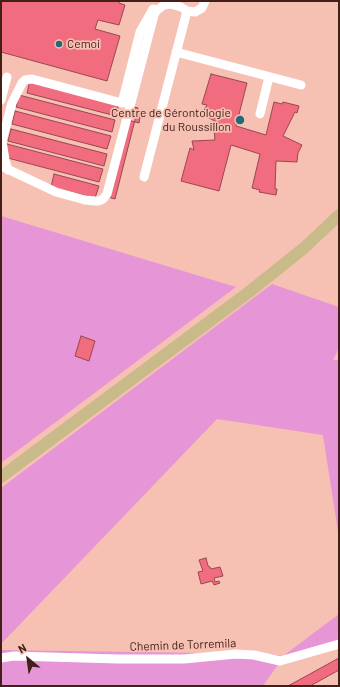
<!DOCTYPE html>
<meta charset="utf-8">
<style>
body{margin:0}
#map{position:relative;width:340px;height:687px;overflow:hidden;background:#f6c0b3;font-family:Barlow,sans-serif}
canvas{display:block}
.frame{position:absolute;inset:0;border:2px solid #422018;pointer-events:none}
.north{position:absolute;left:8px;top:639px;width:40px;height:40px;-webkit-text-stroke:3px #f6c0b3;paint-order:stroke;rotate:331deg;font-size:11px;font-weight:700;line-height:16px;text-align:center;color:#422018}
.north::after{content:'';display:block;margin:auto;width:14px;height:18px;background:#422018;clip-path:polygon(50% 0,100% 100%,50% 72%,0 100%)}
</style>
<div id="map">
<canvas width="340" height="687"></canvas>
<div class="frame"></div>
<div class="north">N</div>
</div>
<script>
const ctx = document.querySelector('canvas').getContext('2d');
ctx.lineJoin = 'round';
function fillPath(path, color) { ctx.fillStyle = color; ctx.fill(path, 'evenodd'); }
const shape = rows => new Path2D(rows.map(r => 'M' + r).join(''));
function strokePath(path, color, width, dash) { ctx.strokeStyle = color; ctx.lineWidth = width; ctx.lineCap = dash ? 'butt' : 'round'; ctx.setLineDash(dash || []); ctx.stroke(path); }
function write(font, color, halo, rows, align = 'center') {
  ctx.font = font + ' Barlow,sans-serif'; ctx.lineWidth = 3.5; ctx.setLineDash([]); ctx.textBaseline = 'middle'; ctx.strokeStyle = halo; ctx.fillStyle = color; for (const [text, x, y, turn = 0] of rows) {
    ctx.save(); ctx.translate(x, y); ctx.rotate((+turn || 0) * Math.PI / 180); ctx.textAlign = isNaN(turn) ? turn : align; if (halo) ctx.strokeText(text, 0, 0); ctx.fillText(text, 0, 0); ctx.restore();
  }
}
const green = shape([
 [1,216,236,287,1,463],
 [272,284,339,307,339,348,333,360,339,360,339,538,323,435,217,419,1,644,1,488],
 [339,614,339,640,284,656,263,686,1,686,1,650,203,653,237,650,283,656]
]);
const building = shape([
 [1,1,119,1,119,3,125,5,119,25,98,20,95,29,120,36,107,81,1,52,1,1],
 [211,74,247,83,236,126,266,135,274,102,282,104,283,102,299,106,297,113,295,112,283,136,302,145,298,153,297,162,276,161,275,189,277,189,276,195,259,192,260,190,252,188,260,154,231,145,219,191,181,181,190,148,194,150,192,141,215,140,214,129,220,124,202,114,207,105,202,104,211,74],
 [30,80,119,103,116,116,27,93,30,80],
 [19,95,115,120,112,132,16,107,19,95],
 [131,106,138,108,115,199,108,197,131,106],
 [131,109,141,112,139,123,128,120,131,109],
 [15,111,111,136,107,149,12,124,15,111],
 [11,129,107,154,104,166,8,141,11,129],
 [7,144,103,169,99,182,4,157,7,144],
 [54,174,99,186,95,198,51,187,54,174],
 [81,336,95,341,89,361,75,356,81,336],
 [206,558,208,566,210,567,211,569,220,567,223,576,214,578,215,582,219,581,220,583,214,585,212,581,201,584,198,572,203,571,199,560,206,558],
 [339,658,339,670,310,686,288,686,339,658]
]);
const minor = shape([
 [184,9,187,11,195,12,202,8,205,1],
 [176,52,301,85],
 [1,100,7,77],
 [122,103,140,32,153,9],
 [260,114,269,77],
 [1,166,56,192,85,200,95,201,99,201,103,199,107,194,154,15,156,11,164,5,170,4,181,7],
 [8,170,5,160,2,141,12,103,22,83,25,80,32,79,122,103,130,103],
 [144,177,187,11],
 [1,658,14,656,118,659,184,659,236,654,254,655,280,661,339,644]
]);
const major = shape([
 [1,477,249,292,304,248,339,215]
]);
const markers = [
 [59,44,4,"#236a78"],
 [240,120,5,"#236a78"]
];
const poiNames = [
 ["Cemoi",67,44],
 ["Centre de Gérontologie",231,113,"right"],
 ["du Roussillon",231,127,"right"]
];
const streetNames = [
 ["Chemin de Torremila",183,645,-2]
];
fillPath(green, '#e695d7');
fillPath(building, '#f26c7f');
strokePath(building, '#984751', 1);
strokePath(minor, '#fff', 9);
strokePath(major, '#c8ba89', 12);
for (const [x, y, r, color] of markers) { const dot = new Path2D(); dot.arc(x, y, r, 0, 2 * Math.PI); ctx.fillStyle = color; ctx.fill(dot); strokePath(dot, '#f6c0b3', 1.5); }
write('12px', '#422018', '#f6c0b3', poiNames, 'left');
write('12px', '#422018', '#f6c0b3', streetNames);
</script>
